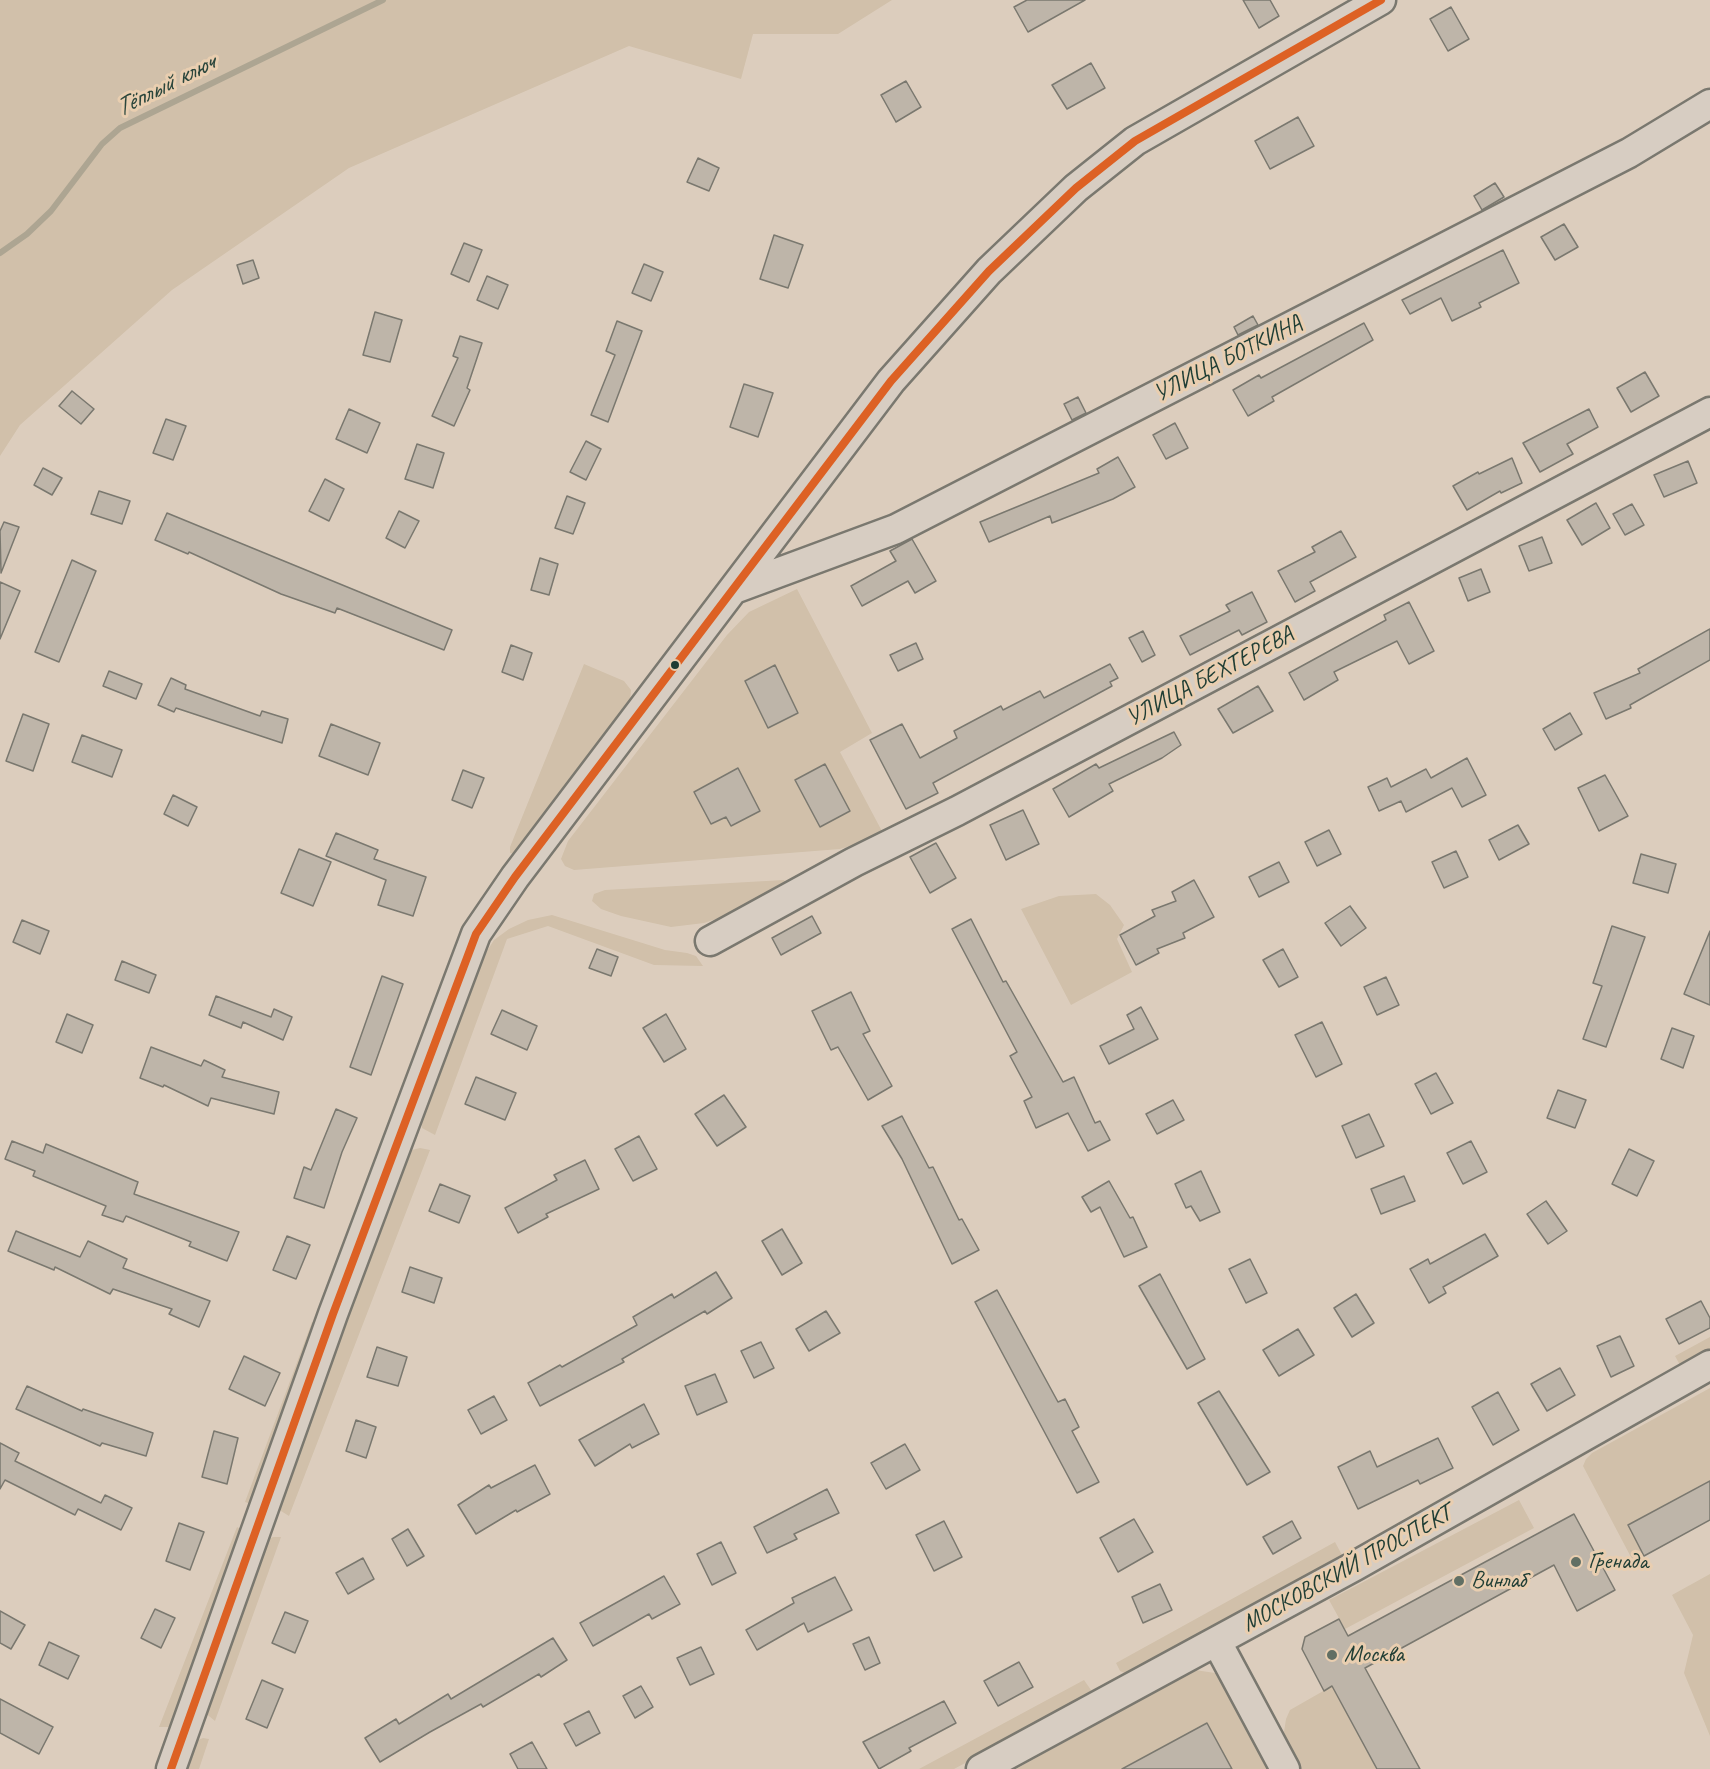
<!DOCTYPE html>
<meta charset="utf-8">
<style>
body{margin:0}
canvas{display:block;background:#dccdbd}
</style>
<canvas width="1710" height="1769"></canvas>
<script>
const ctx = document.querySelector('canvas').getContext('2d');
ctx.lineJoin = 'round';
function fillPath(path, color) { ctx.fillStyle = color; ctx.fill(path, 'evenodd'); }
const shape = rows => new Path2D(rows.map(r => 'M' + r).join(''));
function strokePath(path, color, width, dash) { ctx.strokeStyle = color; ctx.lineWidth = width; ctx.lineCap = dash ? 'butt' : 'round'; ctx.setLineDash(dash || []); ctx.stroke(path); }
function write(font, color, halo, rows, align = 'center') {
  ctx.font = font + ' Caveat,sans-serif'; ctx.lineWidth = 6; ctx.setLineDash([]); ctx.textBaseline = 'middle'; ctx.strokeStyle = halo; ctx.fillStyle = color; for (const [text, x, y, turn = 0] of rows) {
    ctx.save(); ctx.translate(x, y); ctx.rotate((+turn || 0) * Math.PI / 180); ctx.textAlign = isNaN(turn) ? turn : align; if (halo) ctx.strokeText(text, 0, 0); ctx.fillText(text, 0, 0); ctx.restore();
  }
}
const green = shape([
 [0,0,892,0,838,34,753,34,741,79,629,46,349,168,172,290,20,425,0,456],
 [797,589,872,733,840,752,884,835,840,849,574,870,565,866,561,859,568,841,727,635,749,612],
 [584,664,624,681,631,690,630,702,518,855,510,853,510,847],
 [784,880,788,887,755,906,704,923,671,927,621,916,601,909,592,901,594,894,605,890],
 [1096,894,1110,905,1124,925,1117,939,1132,972,1071,1005,1021,909,1059,896],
 [552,915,665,950,687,953,696,956,703,966,654,965,548,926,507,939,435,1135,422,1128,421,1119,459,1015,487,951,494,940,509,929,528,920],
 [420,1148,430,1150,289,1516,281,1511,280,1500,407,1157,412,1150],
 [312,1322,317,1323,251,1504,245,1502],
 [1710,1337,1710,1349,1680,1365,1675,1356],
 [1710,1388,1710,1481,1628,1525,1644,1556,1633,1561,1583,1466,1586,1459,1592,1453],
 [1519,1500,1534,1528,1345,1629,1329,1600],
 [237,1527,242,1530,174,1727,159,1727],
 [273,1537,281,1537,215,1721,204,1712,265,1541],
 [1335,1542,1342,1555,1341,1562,1127,1674,1120,1671,1116,1663],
 [1710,1574,1710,1736,1684,1673,1693,1635,1672,1595],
 [1195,1670,1215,1673,1224,1682,1271,1769,1016,1769],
 [1084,1680,1091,1690,1090,1696,954,1769,919,1769],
 [1332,1686,1377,1769,1300,1769,1286,1742,1284,1732,1286,1719,1290,1710],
 [203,1738,209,1739,199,1769,186,1769,195,1741]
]);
const stream = shape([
 [0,253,27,234,51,211,102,144,120,128,383,0]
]);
const building = shape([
 [1027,0,1085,0,1028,32,1014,7,1027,0],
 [1243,0,1270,0,1279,16,1259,28,1243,0],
 [1451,7,1469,39,1448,51,1430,19,1451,7],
 [1091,63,1105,88,1067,109,1052,85,1091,63],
 [906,81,921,107,896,122,881,95,906,81],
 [1298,117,1314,146,1270,169,1255,141,1298,117],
 [698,158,719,168,709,191,687,182,698,158],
 [1495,183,1504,197,1482,210,1474,196,1495,183],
 [1564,224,1578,247,1555,260,1541,237,1564,224],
 [774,235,803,245,788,288,760,279,774,235],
 [464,243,482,250,469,282,451,274,464,243],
 [1503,250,1519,283,1479,303,1481,307,1452,321,1441,298,1410,314,1402,300,1503,250],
 [253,260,259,278,243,284,237,265,253,260],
 [644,264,663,272,651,301,632,293,644,264],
 [487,276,508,285,498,309,477,300,487,276],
 [375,312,402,320,390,362,363,355,375,312],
 [1253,316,1258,325,1238,335,1234,327,1253,316],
 [617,321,642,331,608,422,591,415,615,355,606,351,617,321],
 [1364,323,1373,340,1272,397,1274,401,1248,416,1233,390,1259,375,1261,378,1364,323],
 [460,336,482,343,467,388,470,390,454,426,432,416,458,358,453,356,460,336],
 [1645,372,1659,396,1631,412,1617,388,1645,372],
 [744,384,773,393,758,437,730,427,744,384],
 [72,391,94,409,81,424,59,406,72,391],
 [1078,397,1086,413,1072,420,1064,404,1078,397],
 [349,409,380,423,367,453,336,439,349,409],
 [1589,409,1598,427,1567,444,1573,454,1540,472,1523,443,1589,409],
 [166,419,186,426,173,460,153,453,166,419],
 [1175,423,1188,448,1166,459,1153,435,1175,423],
 [586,441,601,449,586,480,570,472,586,441],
 [417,444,444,453,433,488,405,479,417,444],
 [1118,457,1135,487,1113,499,1052,523,1050,516,989,542,980,522,1099,473,1097,469,1118,457],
 [1512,458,1522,483,1501,493,1500,491,1467,510,1453,486,1478,472,1479,474,1512,458],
 [1688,461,1697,483,1664,497,1654,475,1688,461],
 [43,468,62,478,52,495,34,485,43,468],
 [325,479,344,489,329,521,309,511,325,479],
 [99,491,130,501,122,524,91,514,99,491],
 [567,496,585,503,573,534,555,528,567,496],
 [1596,503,1610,528,1582,545,1567,520,1596,503],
 [1632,504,1644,525,1625,535,1613,514,1632,504],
 [399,511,419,521,405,548,386,538,399,511],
 [167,513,452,630,444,650,337,608,335,613,281,594,189,552,188,554,155,540,167,513],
 [4,522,19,527,1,573,0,531,4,522],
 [1341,531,1356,557,1310,582,1315,591,1295,602,1278,571,1315,552,1312,547,1341,531],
 [1542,537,1552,563,1529,571,1519,546,1542,537],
 [912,539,936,581,915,593,908,581,862,606,851,586,896,561,890,551,912,539],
 [540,558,558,564,549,595,531,590,540,558],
 [72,560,96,571,59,662,35,652,72,560],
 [1481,569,1490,592,1468,601,1459,578,1481,569],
 [0,582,20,591,0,639,0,582],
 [1252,592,1267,622,1242,635,1239,630,1190,655,1180,636,1230,611,1226,605,1252,592],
 [1409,602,1434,651,1409,664,1397,641,1334,672,1338,680,1304,700,1289,673,1386,620,1384,615,1409,602],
 [1710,629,1710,660,1630,705,1631,708,1606,719,1594,693,1640,673,1638,669,1710,629],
 [1143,631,1155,655,1142,662,1129,638,1143,631],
 [916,643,923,659,898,671,890,655,916,643],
 [511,645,532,653,523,680,502,672,511,645],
 [1110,664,1118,678,1110,682,1112,686,933,783,938,793,906,809,870,740,902,724,920,758,957,738,954,731,1001,706,1003,710,1040,691,1044,698,1110,664],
 [775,665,798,713,768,728,745,681,775,665],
 [109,671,142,684,136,699,103,686,109,671],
 [171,678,186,685,185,689,260,716,262,711,288,719,282,743,176,708,174,712,158,705,171,678],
 [1258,686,1273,711,1233,733,1218,709,1258,686],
 [1570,713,1582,734,1555,750,1543,729,1570,713],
 [23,714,49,724,33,771,6,761,23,714],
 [331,724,380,743,368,775,319,756,331,724],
 [1174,732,1181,745,1162,758,1109,784,1113,791,1069,817,1053,789,1096,764,1099,768,1174,732],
 [82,735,122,750,112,777,72,762,82,735],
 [1467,758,1486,795,1462,807,1452,788,1406,812,1401,801,1379,811,1368,787,1387,778,1391,787,1426,769,1431,778,1467,758],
 [825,764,850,811,820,827,795,780,825,764],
 [738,768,760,811,731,826,726,817,711,824,694,792,738,768],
 [463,770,484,778,472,808,452,800,463,770],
 [1605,775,1628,816,1599,831,1578,788,1605,775],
 [173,795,197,807,188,826,164,814,173,795],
 [1023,810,1039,844,1006,860,990,825,1023,810],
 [1518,825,1529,844,1499,860,1489,840,1518,825],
 [1329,830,1341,854,1317,866,1305,842,1329,830],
 [336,833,378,850,374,859,426,877,413,916,378,905,386,880,326,856,336,833],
 [936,843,956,878,930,893,910,857,936,843],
 [299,849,331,862,313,906,281,893,299,849],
 [1456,851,1468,877,1444,888,1432,862,1456,851],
 [1641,854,1676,864,1668,893,1633,883,1641,854],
 [1279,862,1289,882,1259,897,1249,877,1279,862],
 [1194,880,1214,917,1183,933,1185,938,1157,949,1159,953,1136,965,1120,935,1155,916,1152,910,1176,901,1172,892,1194,880],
 [1350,906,1366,928,1341,946,1325,923,1350,906],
 [812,916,821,933,781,955,772,938,812,916],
 [971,919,1003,982,1006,981,1063,1082,1074,1077,1095,1123,1100,1121,1110,1140,1088,1151,1068,1113,1036,1128,1024,1101,1032,1097,1010,1056,1017,1052,952,929,971,919],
 [22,920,49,931,40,954,13,942,22,920],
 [1612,926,1645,937,1606,1047,1583,1039,1602,986,1593,983,1612,926],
 [1710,931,1710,1005,1684,994,1710,931],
 [597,949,618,957,611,976,589,968,597,949],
 [1283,949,1298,977,1279,987,1263,960,1283,949],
 [122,961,156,975,149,993,115,980,122,961],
 [382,976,403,984,371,1075,350,1067,382,976],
 [1386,977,1399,1005,1377,1015,1364,987,1386,977],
 [851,992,870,1031,863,1034,892,1086,868,1100,838,1047,831,1050,812,1011,851,992],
 [216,996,271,1017,274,1009,292,1017,283,1040,243,1022,241,1028,209,1015,216,996],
 [1141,1007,1158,1039,1109,1064,1100,1046,1134,1029,1127,1015,1141,1007],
 [502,1010,537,1026,527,1050,491,1034,502,1010],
 [67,1014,93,1025,82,1053,56,1042,67,1014],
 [666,1014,686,1049,664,1062,643,1028,666,1014],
 [1322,1022,1342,1064,1316,1077,1295,1035,1322,1022],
 [1672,1028,1694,1036,1683,1068,1661,1059,1672,1028],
 [151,1047,201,1066,204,1060,225,1070,222,1077,279,1092,274,1114,211,1098,208,1106,164,1085,163,1087,140,1078,151,1047],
 [1436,1073,1453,1103,1431,1114,1415,1084,1436,1073],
 [476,1077,516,1093,505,1120,465,1104,476,1077],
 [1558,1090,1586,1100,1575,1128,1547,1118,1558,1090],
 [724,1095,746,1127,717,1146,695,1114,724,1095],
 [1173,1100,1184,1120,1157,1134,1146,1114,1173,1100],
 [336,1109,357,1118,342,1152,324,1208,294,1198,304,1167,311,1170,336,1109],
 [1369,1114,1384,1146,1356,1158,1342,1126,1369,1114],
 [902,1116,929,1168,933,1167,959,1220,962,1219,979,1250,952,1264,902,1159,882,1126,902,1116],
 [639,1136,657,1169,633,1181,615,1149,639,1136],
 [12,1141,43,1153,46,1144,138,1182,134,1194,239,1232,227,1261,189,1246,191,1242,126,1216,123,1222,102,1215,106,1206,33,1176,35,1171,5,1159,12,1141],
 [1471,1141,1487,1172,1463,1184,1447,1153,1471,1141],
 [1629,1149,1654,1161,1637,1196,1612,1184,1629,1149],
 [585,1160,599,1189,546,1214,548,1217,518,1233,505,1208,557,1180,554,1175,585,1160],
 [1201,1171,1220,1212,1200,1221,1191,1206,1186,1208,1175,1184,1201,1171],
 [1404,1176,1415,1201,1381,1214,1371,1189,1404,1176],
 [1109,1181,1130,1218,1133,1217,1147,1247,1124,1257,1100,1207,1091,1212,1082,1197,1109,1181],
 [440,1184,470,1196,459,1223,429,1211,440,1184],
 [1546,1201,1567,1231,1548,1244,1527,1214,1546,1201],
 [782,1229,802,1263,782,1275,762,1241,782,1229],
 [16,1231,80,1257,88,1241,127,1259,123,1268,210,1301,199,1327,169,1314,172,1309,113,1289,110,1294,55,1267,54,1270,8,1251,16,1231],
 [1485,1234,1498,1256,1443,1287,1446,1293,1429,1303,1410,1269,1428,1259,1430,1264,1485,1234],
 [287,1236,310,1245,296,1279,273,1270,287,1236],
 [1250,1259,1267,1293,1246,1303,1229,1269,1250,1259],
 [410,1267,442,1278,434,1303,402,1292,410,1267],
 [716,1272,732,1298,707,1314,705,1311,622,1359,624,1362,540,1406,528,1383,560,1365,562,1367,637,1325,633,1317,672,1294,674,1298,716,1272],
 [1160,1274,1205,1359,1187,1369,1139,1286,1160,1274],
 [997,1290,1058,1402,1065,1399,1079,1427,1072,1431,1099,1482,1077,1493,975,1302,997,1290],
 [1356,1294,1374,1323,1352,1337,1334,1308,1356,1294],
 [1701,1301,1710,1318,1710,1328,1679,1344,1666,1319,1701,1301],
 [826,1311,840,1333,809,1351,796,1329,826,1311],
 [1298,1329,1314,1355,1279,1376,1263,1350,1298,1329],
 [1620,1336,1634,1366,1611,1377,1597,1346,1620,1336],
 [761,1342,774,1368,754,1378,741,1351,761,1342],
 [377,1347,407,1357,398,1386,367,1377,377,1347],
 [244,1356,280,1373,265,1406,229,1389,244,1356],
 [1560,1368,1575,1395,1547,1411,1531,1384,1560,1368],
 [715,1374,727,1402,697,1415,685,1386,715,1374],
 [27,1386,82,1411,83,1409,153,1433,146,1456,102,1443,100,1446,16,1409,27,1386],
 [1219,1391,1270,1472,1247,1485,1198,1403,1219,1391],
 [1498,1392,1519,1430,1493,1445,1472,1407,1498,1392],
 [494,1396,507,1420,481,1434,468,1410,494,1396],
 [644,1404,659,1434,632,1448,630,1444,595,1466,579,1440,644,1404],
 [356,1420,376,1427,366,1458,346,1451,356,1420],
 [214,1431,238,1438,227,1484,202,1477,214,1431],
 [1438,1438,1453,1468,1420,1484,1418,1480,1358,1509,1338,1467,1370,1451,1377,1467,1438,1438],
 [0,1443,19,1453,15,1461,101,1503,105,1495,132,1508,121,1530,78,1509,75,1515,5,1480,0,1489,0,1443],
 [905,1444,920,1470,886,1489,871,1463,905,1444],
 [535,1465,550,1494,517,1512,516,1510,476,1534,458,1505,489,1485,491,1488,535,1465],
 [1710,1481,1710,1520,1644,1556,1628,1525,1710,1481],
 [827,1489,839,1513,794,1534,797,1539,767,1553,754,1527,827,1489],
 [1574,1514,1615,1590,1577,1611,1554,1565,1365,1668,1420,1769,1377,1769,1332,1686,1324,1691,1302,1649,1305,1637,1339,1619,1348,1636,1574,1514],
 [1134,1519,1153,1552,1118,1572,1100,1538,1134,1519],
 [944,1521,962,1557,934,1571,916,1535,944,1521],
 [1292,1521,1301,1538,1273,1554,1263,1537,1292,1521],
 [179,1523,204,1532,190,1570,166,1561,179,1523],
 [408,1529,424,1556,407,1566,392,1539,408,1529],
 [721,1542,736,1573,712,1585,697,1554,721,1542],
 [363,1558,374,1579,348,1594,336,1573,363,1558],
 [664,1576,680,1604,652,1619,649,1614,593,1646,580,1623,664,1576],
 [835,1577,852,1610,808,1632,804,1623,757,1650,746,1630,794,1603,792,1598,835,1577],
 [1160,1584,1172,1610,1143,1623,1132,1597,1160,1584],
 [155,1609,175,1618,161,1648,141,1638,155,1609],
 [0,1611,25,1625,11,1649,0,1643,0,1611],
 [285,1612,308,1621,295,1653,272,1643,285,1612],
 [869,1637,880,1663,865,1670,853,1644,869,1637],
 [553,1638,567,1660,541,1677,539,1674,483,1707,481,1704,430,1732,380,1762,365,1738,396,1719,399,1724,448,1694,451,1699,553,1638],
 [49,1642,79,1656,68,1679,39,1665,49,1642],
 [701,1647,714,1674,690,1685,677,1658,701,1647],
 [1019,1662,1033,1687,998,1706,984,1681,1019,1662],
 [262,1680,283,1689,267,1728,246,1719,262,1680],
 [641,1686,653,1707,635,1718,623,1696,641,1686],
 [0,1699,53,1727,39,1754,0,1733,0,1699],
 [944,1701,956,1723,909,1748,911,1751,879,1769,863,1742,944,1701],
 [589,1711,600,1733,576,1746,564,1724,589,1711],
 [1207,1723,1232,1769,1122,1769,1207,1723],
 [532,1742,547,1769,518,1769,510,1754,532,1742]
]);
const minor = shape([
 [734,589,896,529,1629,153,1710,104],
 [710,941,854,862,957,811,1710,412],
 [1217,1642,1285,1769],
 [171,1769,333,1314,476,934,515,877,891,381,989,271,1076,188,1135,141,1381,0],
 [981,1769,1355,1566,1710,1365]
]);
const bus1 = shape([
 [171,1769,333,1314,476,934,515,877,891,381,989,271,1076,188,1135,141,1381,0]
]);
const markers = [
 [675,665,5,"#1f3d34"],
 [1576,1562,6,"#616f64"],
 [1459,1581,6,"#616f64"],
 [1332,1655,6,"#616f64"]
];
const streetNames = [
 ["УЛИЦА БОТКИНА",1228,359,-27],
 ["УЛИЦА БЕХТЕРЕВА",1210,677,-28],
 ["МОСКОВСКИЙ ПРОСПЕКТ",1347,1569,-29]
];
const poiNames = [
 ["Гренада",1588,1562],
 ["Винлаб",1471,1581],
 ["Москва",1344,1655]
];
const waterNames = [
 ["Тёплый ключ",165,86,-27]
];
fillPath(green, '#d1c0aa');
strokePath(stream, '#ada592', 6);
fillPath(building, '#beb5a9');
strokePath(building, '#7a786f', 1.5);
strokePath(minor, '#7a786f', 33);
strokePath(minor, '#d7cdc2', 28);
strokePath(bus1, '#dd6124', 8);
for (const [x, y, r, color] of markers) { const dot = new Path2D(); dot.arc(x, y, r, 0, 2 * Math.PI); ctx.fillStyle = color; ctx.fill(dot); strokePath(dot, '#e9ceb0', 2); }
write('24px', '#1f3d34', '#e9ceb0', streetNames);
write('24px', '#1f3d34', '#e9ceb0', poiNames, 'left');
write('italic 26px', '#2b463c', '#e9ceb0', waterNames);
</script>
